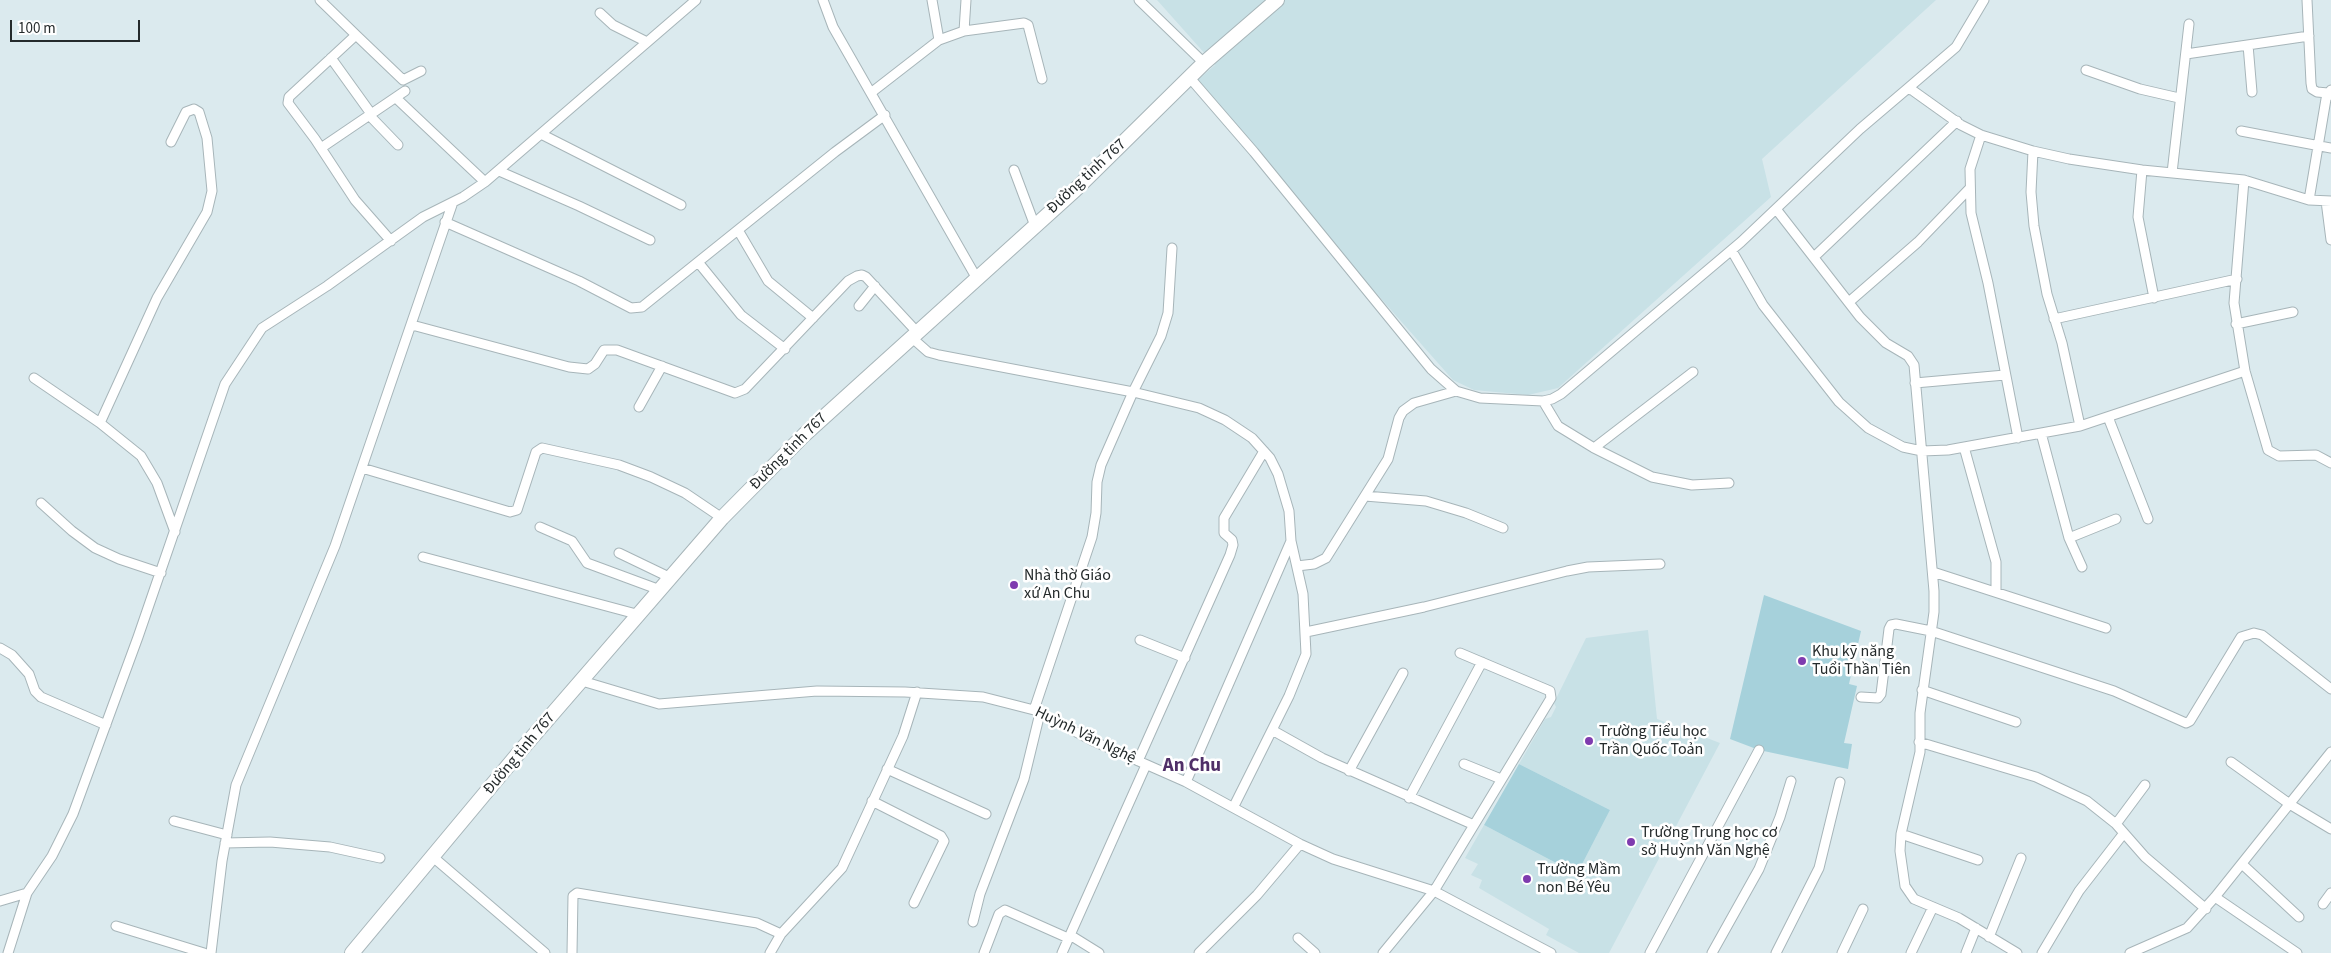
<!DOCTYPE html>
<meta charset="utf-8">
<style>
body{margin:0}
#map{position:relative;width:2331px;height:953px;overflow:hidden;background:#dbeaee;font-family:"Source Sans 3",sans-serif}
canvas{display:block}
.scale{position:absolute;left:10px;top:20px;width:130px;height:22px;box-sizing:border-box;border:2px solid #242a2b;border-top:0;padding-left:6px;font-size:15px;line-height:18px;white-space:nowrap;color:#242a2b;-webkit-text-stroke:4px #fff;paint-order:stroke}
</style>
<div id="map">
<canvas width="2331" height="953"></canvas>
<div class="scale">100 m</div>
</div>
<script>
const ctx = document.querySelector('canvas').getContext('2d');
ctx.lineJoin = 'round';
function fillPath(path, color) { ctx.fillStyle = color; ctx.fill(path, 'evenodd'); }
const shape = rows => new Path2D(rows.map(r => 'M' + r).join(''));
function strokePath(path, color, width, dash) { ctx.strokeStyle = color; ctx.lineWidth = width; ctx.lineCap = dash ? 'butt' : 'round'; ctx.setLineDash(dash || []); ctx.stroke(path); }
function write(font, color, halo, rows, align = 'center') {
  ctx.font = font + ' "Source Sans 3",sans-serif'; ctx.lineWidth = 5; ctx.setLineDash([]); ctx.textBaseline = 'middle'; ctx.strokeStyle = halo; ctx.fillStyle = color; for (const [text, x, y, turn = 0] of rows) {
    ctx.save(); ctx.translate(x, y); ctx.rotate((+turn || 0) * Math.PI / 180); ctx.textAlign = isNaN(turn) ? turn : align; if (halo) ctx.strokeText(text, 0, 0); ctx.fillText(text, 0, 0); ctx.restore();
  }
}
const built = shape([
 [1157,0,1936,0,1762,159,1771,197,1558,388,1528,395,1474,390,1453,380,1192,85,1215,65],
 [1648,630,1657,719,1720,743,1609,953,1579,953,1546,935,1549,929,1479,888,1482,880,1471,875,1478,864,1465,858,1484,825,1577,874,1610,810,1519,764,1545,719,1551,717,1556,707,1554,703,1586,638]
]);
const green = shape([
 [1764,595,1861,631,1849,684,1857,686,1844,743,1852,744,1848,769,1759,750,1730,739],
 [1519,764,1610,810,1577,874,1484,825]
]);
const street = shape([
 [320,0,356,35,289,97,288,103,315,139,355,200,391,241],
 [823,0,833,27,976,277],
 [932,0,939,40],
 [1139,0,1204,63],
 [2307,0,2311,83,2312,89,2317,92,2328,93],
 [600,13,613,25,647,42],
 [964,31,966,0],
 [356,35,403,80,421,71],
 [2248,45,2252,92],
 [2186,54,2309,36],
 [331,58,372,115],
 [2086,70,2140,89,2179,98],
 [1190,78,1254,152,1431,369,1456,391,1480,398,1543,401,1552,399,1561,394,1741,242,1860,129,1907,89,1912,90,1961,125,1981,135,2033,151,2069,159,2142,170,2244,180,2309,200,2331,201],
 [1907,89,1956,47,1984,0],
 [872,92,939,40,964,31,1024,23,1028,25,1042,79],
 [396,98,485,182],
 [370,116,398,145],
 [2241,131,2331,148],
 [541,134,681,205],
 [1981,135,1970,169,1971,213,1988,283,2018,438],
 [321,148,405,91],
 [2033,151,2031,192,2034,226,2047,294,2062,343,2080,426],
 [1014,170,1035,226],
 [2142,170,2138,217,2154,298],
 [499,171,579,206,650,240],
 [2172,173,2189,24],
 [2244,180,2234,303,2245,371,2268,450,2279,456,2316,455,2331,463],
 [2309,200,2326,99,2331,90],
 [2326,201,2331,240],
 [1776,209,1860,317,1886,343,1908,356,1914,365,1934,591,1934,612,1920,713,1920,752,1901,834,1900,851,1905,886,1914,899,1959,918,2017,953],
 [445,222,579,281,631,308,642,307,835,152,885,115],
 [738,230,768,281,813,318],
 [1732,251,1763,305,1839,402,1868,428,1903,447,1922,451,1948,450,2080,426,2245,371],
 [1814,257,1957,121],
 [698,262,741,315,785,349],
 [1849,302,1918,242,1969,189],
 [859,306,875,286],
 [2054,319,2237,279],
 [2236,324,2293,312],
 [412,325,569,367,588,369,595,364,604,350,617,350,735,393,745,389,848,281,857,276,862,275,866,277,917,332],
 [911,337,928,352,939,355,1133,392,1199,408,1225,420,1252,438,1270,458,1278,474,1289,511,1291,541,1303,594,1306,654,1289,696,1234,806],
 [34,378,100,423,141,456,157,483,175,532],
 [1915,383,2005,375],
 [1543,401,1558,426,1594,448,1652,477,1692,485,1729,483],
 [639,407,662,366],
 [2108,417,2148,519],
 [100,423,157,298,207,212,212,191,207,138,199,112,194,109,186,112,171,142],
 [2041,433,2069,538,2082,567],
 [1964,447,1996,562,1996,592],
 [1594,448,1693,372],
 [362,468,510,512,517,510,536,452,542,448,619,465,651,477,685,493,722,518],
 [1365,496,1426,501,1466,513,1503,528],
 [41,503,72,531,95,548,119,559,161,573],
 [540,527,572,541,587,563,660,590],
 [2069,538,2116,519],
 [619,553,671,578],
 [423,557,640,615],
 [1297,566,1314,564,1326,558,1388,459,1399,418,1403,411,1414,403,1456,391],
 [1933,572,2106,628],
 [1306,632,1424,607,1567,571,1588,567,1660,564],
 [1140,640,1185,658],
 [0,648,12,655,29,674,35,691,41,697,106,725],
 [582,681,659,704,817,691,905,692,983,697,1034,710,1093,741,1186,782,1300,844,1333,859,1434,891,1551,953],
 [1922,690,2016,722],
 [1861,697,1878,698,1881,694,1889,629,1891,625,1896,624,1931,631,2114,691,2186,723,2190,721,2241,637,2254,633,2262,635,2331,689],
 [1034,710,1092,537,1096,513,1097,482,1101,465,1133,392,1161,336,1168,313,1172,248],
 [1272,730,1322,758,1474,825],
 [1919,742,2036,777,2087,801,2116,824,2145,857,2206,909],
 [1138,761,1230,555,1233,545,1232,540,1224,533,1224,518,1264,451],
 [2231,762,2291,805,2331,829],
 [1464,764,1501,779],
 [887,769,986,814],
 [1349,771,1403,673],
 [1186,782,1291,541],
 [1409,798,1482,662],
 [872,801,941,836,944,841,914,903],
 [174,821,227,835],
 [2116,824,2145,785],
 [1901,834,1978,860],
 [225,843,270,842,330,847,380,858],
 [433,857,545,953],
 [2242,864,2299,917],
 [2215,897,2297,953],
 [0,901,27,893,52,856,73,814,138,637,225,384,262,328,327,286,423,217,463,197,485,182,696,0],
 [2323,904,2331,893],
 [973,922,980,894,1024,779,1040,713],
 [116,926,204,953],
 [1070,935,1099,953],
 [1989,937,2021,858],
 [1298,938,1315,953],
 [8,953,27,893],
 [211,953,222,861,236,785,335,546,453,202],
 [572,953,573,896,577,893,757,923,781,934],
 [770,953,781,934,842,868,903,736,917,692],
 [984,953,999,914,1005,910,1068,938],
 [1062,953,1146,765],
 [1199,953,1257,895,1300,844],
 [1383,953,1434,891,1551,698,1550,691,1460,653],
 [1650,953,1759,750],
 [1712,953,1759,869,1780,817,1791,781],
 [1776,953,1819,868,1840,782],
 [1842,953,1863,909],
 [1911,953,1933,907],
 [1966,953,1976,928],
 [2042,953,2079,891,2124,833],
 [2130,953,2187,928,2215,897,2331,752]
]);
const primary = shape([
 [352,953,522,749,722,518,804,435,1075,190,1204,63,1277,0]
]);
const markers = [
 [1014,585,5,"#7f3baf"],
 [1802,661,5,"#7f3baf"],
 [1589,741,5,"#7f3baf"],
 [1631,842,5,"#7f3baf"],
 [1527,879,5,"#7f3baf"]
];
const streetNames = [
 ["Đường tỉnh 767",1087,177,-43],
 ["Đường tỉnh 767",789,452,-45],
 ["Huỳnh Văn Nghệ",1085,736,26],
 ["Đường tỉnh 767",520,754,-50]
];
const poiNames = [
 ["Nhà thờ Giáo",1024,576],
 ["xứ An Chu",1024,594],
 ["Khu kỹ năng",1812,652],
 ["Tuổi Thần Tiên",1812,670],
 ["Trường Tiểu học",1599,732],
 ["Trần Quốc Toản",1599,750],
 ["Trường Trung học cơ",1641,833],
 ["sở Huỳnh Văn Nghệ",1641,851],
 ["Trường Mầm",1537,870],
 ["non Bé Yêu",1537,888]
];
const quarterNames = [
 ["An Chu",1192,767]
];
fillPath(built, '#c8e1e6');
fillPath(green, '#a6d1db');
strokePath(street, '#a7b5b9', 11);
strokePath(primary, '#a7b5b9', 16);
strokePath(street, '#fff', 9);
strokePath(primary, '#fff', 14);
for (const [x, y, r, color] of markers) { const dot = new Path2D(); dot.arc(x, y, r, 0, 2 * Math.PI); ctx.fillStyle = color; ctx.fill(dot); strokePath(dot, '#fff', 2); }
write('16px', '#242a2b', '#fff', streetNames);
write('16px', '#242a2b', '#fff', poiNames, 'left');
write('bold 19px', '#4f2f68', '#fff', quarterNames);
</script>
